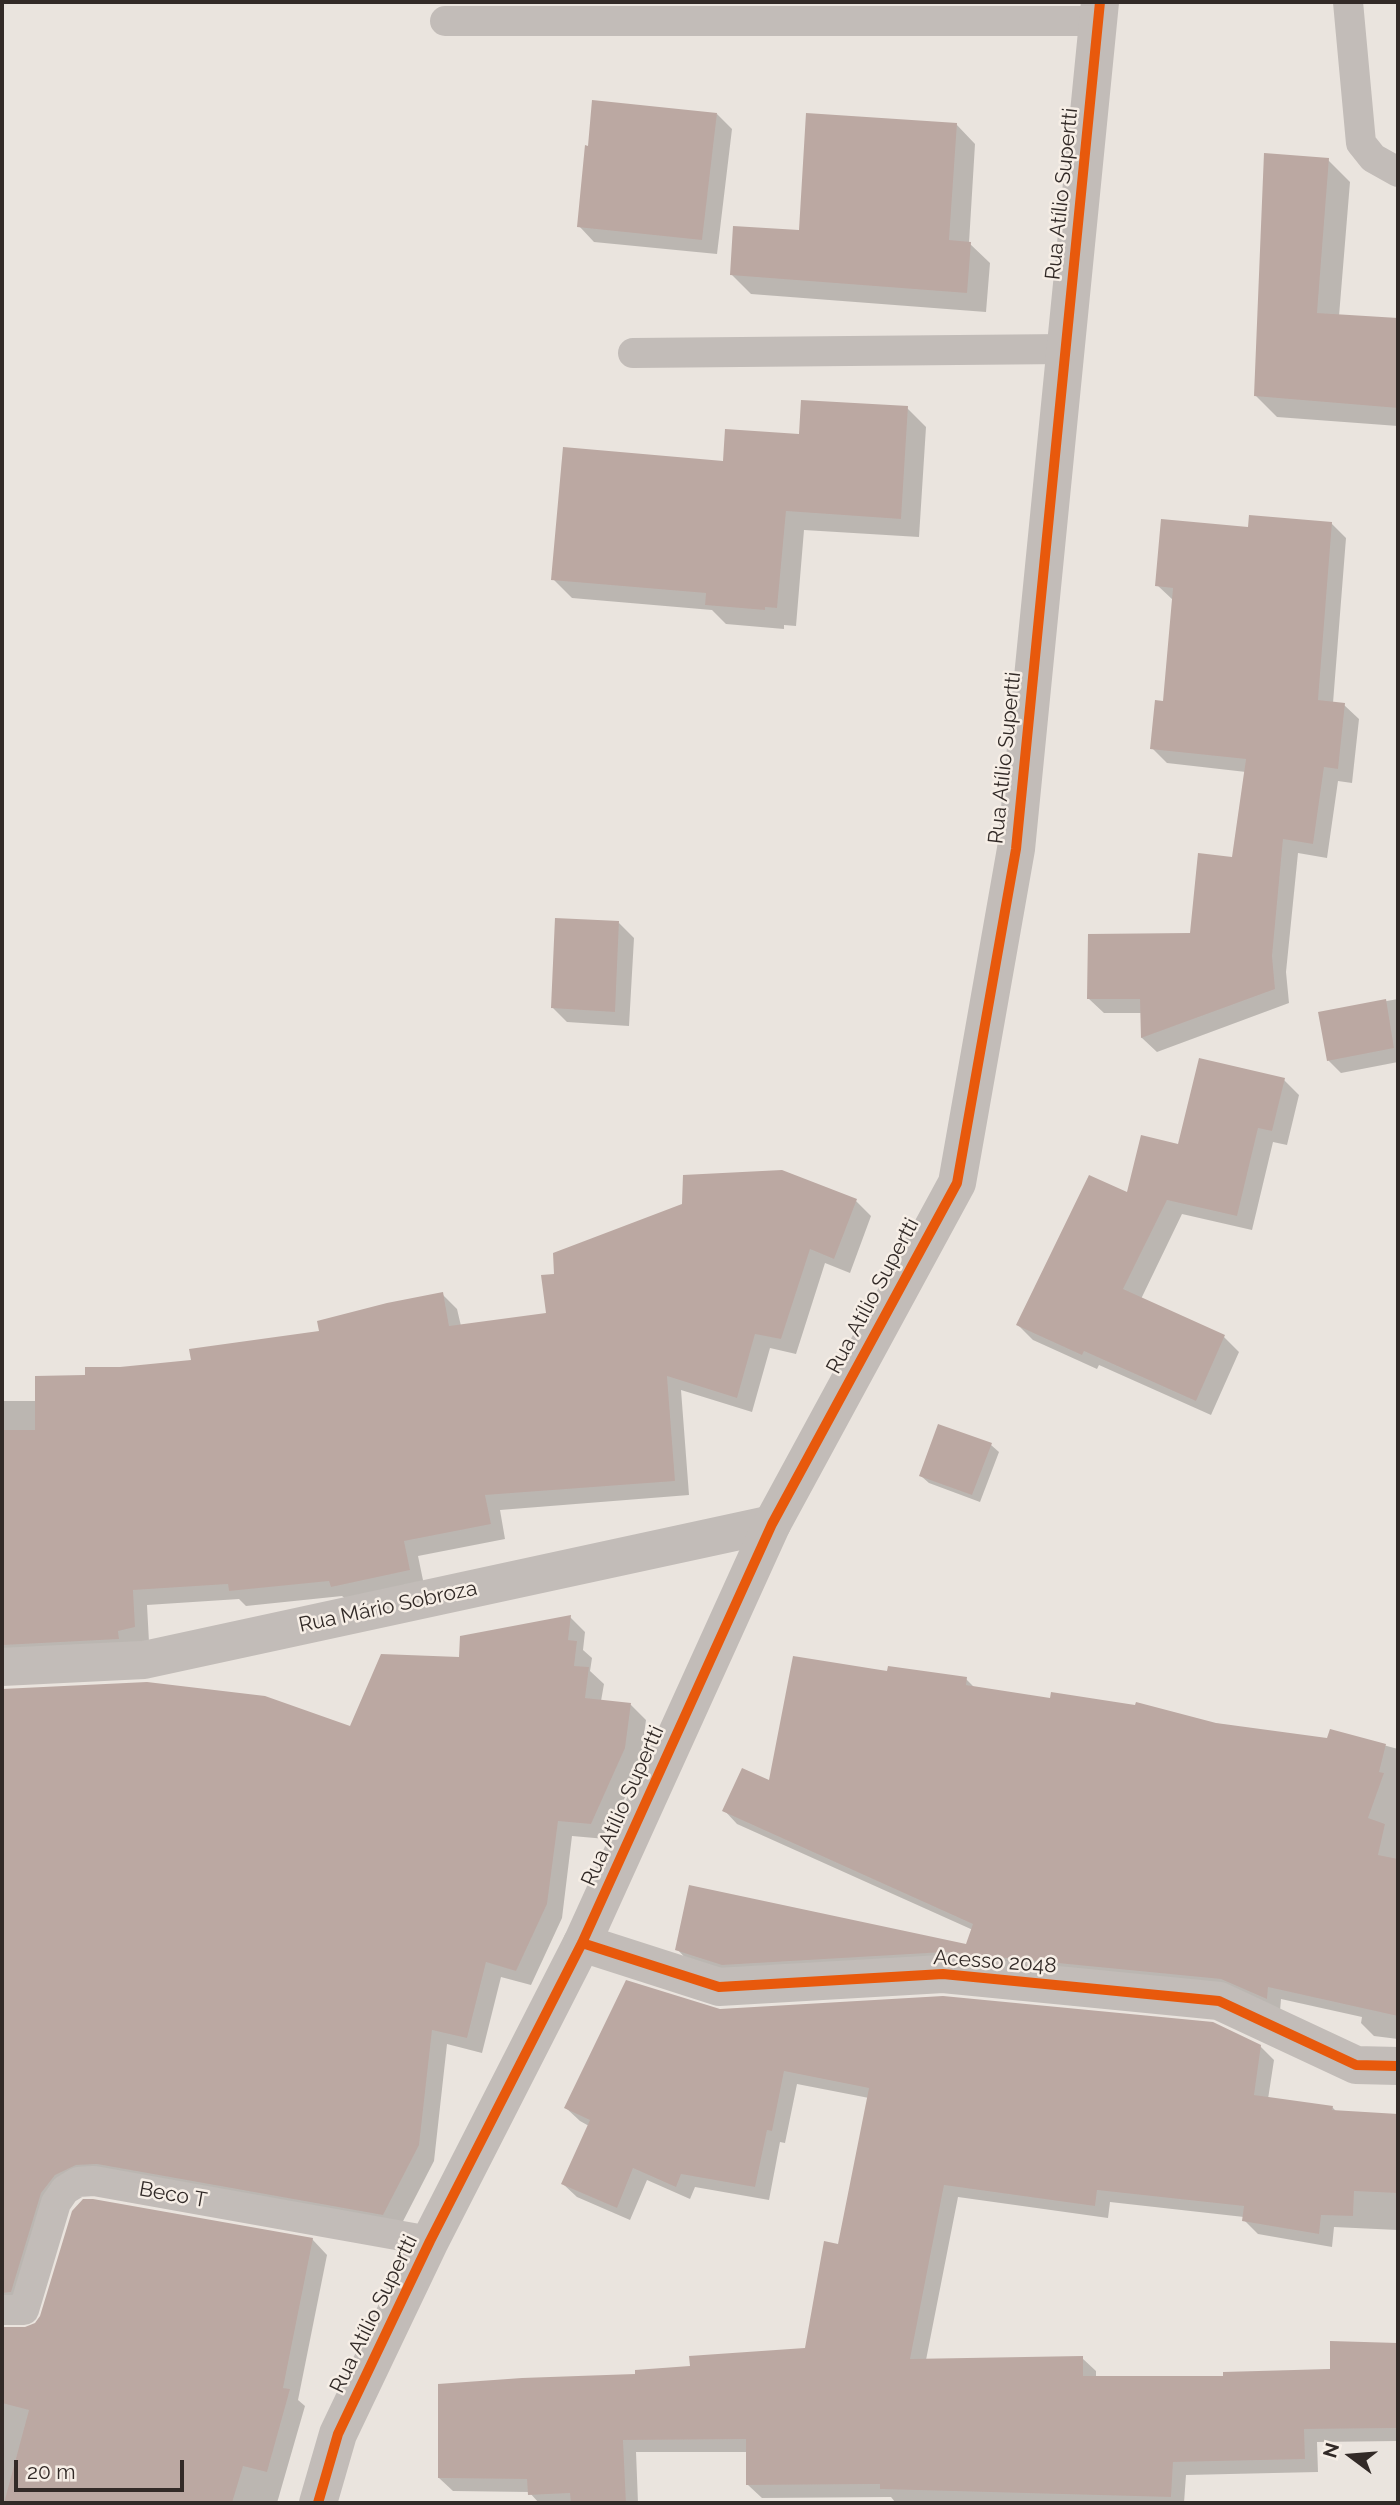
<!DOCTYPE html>
<meta charset="utf-8">
<style>
body{margin:0}
#map{position:relative;width:1400px;height:2505px;overflow:hidden;background:#eae4de;font-family:Raleway,sans-serif}
canvas{display:block}
.frame{position:absolute;inset:0;border:4px solid #322a27;pointer-events:none}
.north{position:absolute;left:1316px;top:2421px;width:70px;height:70px;-webkit-text-stroke:5px #f6eee6;paint-order:stroke;rotate:286deg;font-size:19px;font-weight:700;line-height:28px;text-align:center;color:#322a27}
.north::after{content:'';display:block;margin:auto;width:24px;height:32px;background:#322a27;clip-path:polygon(50% 0,100% 100%,50% 72%,0 100%)}
.scale{position:absolute;left:14px;top:2460px;width:170px;height:32px;box-sizing:border-box;border:4px solid #322a27;border-top:0;padding-left:9px;font-size:21px;line-height:24px;white-space:nowrap;color:#322a27;-webkit-text-stroke:5px #f6eee6;paint-order:stroke}
</style>
<div id="map">
<canvas width="1400" height="2505"></canvas>
<div class="frame"></div>
<div class="north">N</div>
<div class="scale">20 m</div>
</div>
<script>
const ctx = document.querySelector('canvas').getContext('2d');
ctx.lineJoin = 'round';
function fillPath(path, color) { ctx.fillStyle = color; ctx.fill(path, 'evenodd'); }
const shape = rows => new Path2D(rows.map(r => 'M' + r).join(''));
function strokePath(path, color, width, dash) { ctx.strokeStyle = color; ctx.lineWidth = width; ctx.lineCap = dash ? 'butt' : 'round'; ctx.setLineDash(dash || []); ctx.stroke(path); }
function write(font, color, halo, rows, align = 'center') {
  ctx.font = font + ' Raleway,sans-serif'; ctx.lineWidth = 5; ctx.setLineDash([]); ctx.textBaseline = 'middle'; ctx.strokeStyle = halo; ctx.fillStyle = color; for (const [text, x, y, turn = 0] of rows) {
    ctx.save(); ctx.translate(x, y); ctx.rotate((+turn || 0) * Math.PI / 180); ctx.textAlign = isNaN(turn) ? turn : align; if (halo) ctx.strokeText(text, 0, 0); ctx.fillText(text, 0, 0); ctx.restore();
  }
}
const shadow = shape([
 [717,114,732,129,717,254,594,242,579,226],
 [956,124,975,144,969,243,990,263,986,312,751,294,732,275,800,232],
 [1328,160,1350,182,1339,316,1398,320,1398,426,1277,417,1256,396],
 [907,408,926,427,919,537,804,530,796,626,784,625,784,629,726,624,712,610,572,598,553,579,725,463,801,436],
 [1331,523,1346,538,1333,703,1344,705,1359,719,1352,783,1338,781,1327,858,1298,853,1286,972,1289,1003,1157,1052,1142,1038,1142,1013,1104,1013,1089,999,1191,935,1234,859,1246,772,1167,763,1152,748,1165,703,1173,600,1157,585,1250,528],
 [619,923,634,938,629,1026,567,1022,552,1007],
 [1398,999,1398,1062,1341,1073,1328,1060,1320,1013],
 [1284,1080,1299,1095,1287,1145,1273,1142,1252,1230,1182,1214,1141,1299,1224,1337,1239,1352,1211,1415,1099,1365,1097,1369,1033,1340,1018,1325,1129,1194,1179,1146],
 [856,1201,871,1216,850,1273,825,1263,796,1354,770,1348,752,1412,681,1390,689,1495,500,1510,505,1539,418,1556,424,1585,348,1601,342,1596,246,1606,239,1599,147,1605,149,1642,2,1668,2,1401,37,1401,87,1377,120,1368,192,1362,321,1332,442,1294,457,1309,461,1326,548,1314,556,1275],
 [939,1426,991,1445,999,1452,980,1502,929,1483,921,1476],
 [570,1617,585,1632,583,1650,592,1658,590,1671,604,1684,601,1701,631,1705,646,1720,640,1764,606,1839,572,1836,562,1918,531,1985,501,1977,482,2053,447,2044,434,2161,399,2229,71,2190,26,2307,2,2317,2,1943,27,1932,2,1921,2,1690,147,1683,351,1728,460,1658],
 [888,1673,966,1679,975,1688,1328,1740,1331,1731,1398,1749,1398,2039,1374,2036,1361,2023,1362,2017,1281,1999,1280,2011,736,1977,690,1963,677,1949,967,1946,973,1930,737,1824,724,1810,771,1782],
 [720,2011,1260,2046,1274,2060,1268,2099,1332,2107,1337,2112,1398,2115,1398,2230,1334,2227,1332,2247,1258,2234,1244,2220,1244,2217,1110,2202,1108,2218,958,2197,926,2360,1082,2358,1096,2371,1096,2377,1225,2378,1332,2371,1397,2344,1398,2441,1317,2442,1318,2472,1186,2475,1184,2503,948,2503,895,2502,891,2497,762,2498,748,2485,748,2452,636,2452,638,2503,539,2503,529,2492,453,2491,439,2478,637,2376,806,2350,839,2246,869,2098,797,2084,785,2143,780,2142,769,2200,695,2187,690,2199,647,2180,630,2220,577,2197,563,2184,589,2126,580,2121,566,2108],
 [312,2239,327,2255,298,2400,305,2406,277,2503,2,2503,2,2328,24,2329]
]);
const building = shape([
 [592,100,717,113,702,240,577,227,585,145,588,146],
 [806,113,957,123,949,240,971,242,967,293,730,275,733,226,799,230],
 [1264,153,1329,158,1317,313,1398,318,1398,408,1254,396],
 [801,400,908,406,901,519,786,511,777,608,765,607,765,610,705,605,706,593,551,580,563,447,723,461,725,429,799,434],
 [1249,515,1332,522,1318,700,1345,703,1338,769,1324,767,1313,844,1283,839,1272,956,1275,989,1141,1038,1140,999,1087,999,1088,934,1190,933,1198,853,1232,857,1246,759,1150,749,1155,700,1163,701,1173,588,1155,586,1161,519,1248,527],
 [555,918,619,921,615,1012,551,1008],
 [1386,999,1394,1048,1327,1061,1318,1012],
 [1199,1058,1285,1078,1272,1131,1258,1128,1237,1216,1167,1200,1123,1289,1225,1335,1196,1401,1084,1351,1082,1355,1016,1325,1089,1175,1127,1192,1141,1135,1178,1144],
 [782,1170,857,1199,834,1259,810,1249,781,1339,755,1334,737,1398,667,1376,675,1481,485,1495,491,1524,404,1541,410,1570,331,1587,329,1581,229,1591,228,1584,133,1590,135,1627,118,1631,119,1639,3,1645,2,1430,35,1430,35,1376,85,1375,85,1367,120,1367,191,1360,189,1349,319,1331,317,1321,387,1303,443,1292,449,1326,546,1313,541,1275,554,1274,553,1253,682,1204,683,1175],
 [938,1424,992,1443,972,1495,919,1476],
 [571,1615,568,1640,577,1641,574,1666,589,1667,585,1698,631,1703,625,1748,591,1824,558,1821,547,1904,516,1971,486,1962,467,2038,432,2030,419,2145,383,2215,97,2164,76,2165,55,2175,41,2193,11,2292,2,2293,2,1689,147,1682,265,1696,350,1726,381,1654,459,1657,460,1636],
 [793,1656,887,1671,888,1666,967,1677,966,1685,1050,1698,1051,1692,1135,1705,1136,1702,1216,1723,1327,1738,1330,1729,1386,1744,1379,1772,1384,1773,1368,1818,1385,1824,1378,1855,1398,1859,1398,2016,1268,1987,1267,1999,1221,1979,945,1952,722,1965,675,1950,689,1885,966,1944,973,1924,722,1811,742,1768,769,1780],
 [626,1980,720,2009,943,1996,1213,2022,1261,2045,1254,2095,1333,2106,1332,2110,1398,2114,1398,2193,1354,2191,1353,2216,1321,2215,1319,2234,1242,2221,1244,2206,1097,2190,1095,2206,944,2185,910,2359,1083,2356,1083,2376,1223,2376,1223,2372,1330,2369,1330,2341,1398,2343,1398,2428,1304,2429,1305,2459,1173,2462,1171,2497,880,2489,880,2484,746,2485,746,2439,623,2440,626,2503,571,2503,570,2493,528,2495,527,2479,438,2478,438,2384,522,2378,635,2374,635,2370,690,2366,689,2356,805,2348,824,2241,838,2244,869,2088,784,2071,772,2131,767,2130,755,2187,681,2174,676,2187,633,2168,617,2208,561,2184,590,2120,564,2108],
 [83,2199,93,2199,313,2238,283,2388,290,2389,267,2472,243,2466,232,2503,4,2503,29,2410,2,2403,2,2327,25,2327,35,2323,40,2316,72,2211]
]);
const service = shape([
 [1348,2,1361,143,1373,158,1398,172],
 [445,21,1098,21],
 [633,353,1066,349],
 [2,2310,24,2310,56,2203,65,2190,78,2182,94,2181,430,2241]
]);
const minor = shape([
 [2,1667,144,1660,772,1524],
 [582,1943,719,1987,943,1974,1219,2001,1356,2065,1398,2066]
]);
const tertiary = shape([
 [318,2503,338,2434,430,2241,582,1943,772,1524,957,1183,1016,849,1100,2]
]);
const cycleway = shape([
 [582,1943,719,1987,943,1974,1219,2001,1356,2065,1398,2066],
 [318,2503,338,2434,430,2241,582,1943,772,1524,957,1183,1016,849,1100,2]
]);
const streetNames = [
 ["Rua Atílio Supertti",1062,194,-84],
 ["Rua Atílio Supertti",1005,758,-84],
 ["Rua Atílio Supertti",873,1296,-62],
 ["Rua Mário Sobroza",388,1607,-12],
 ["Rua Atílio Supertti",623,1806,-66],
 ["Acesso 2048",995,1962,4],
 ["Beco T",173,2195,10],
 ["Rua Atílio Supertti",374,2314,-64]
];
fillPath(shadow, '#0003');
fillPath(building, '#bba8a2');
strokePath(service, '#c2bcb8', 30);
strokePath(minor, '#c2bcb8', 38);
strokePath(tertiary, '#c2bcb8', 38);
strokePath(cycleway, '#e8590c', 10);
write('21px', '#322a27', '#f6eee6', streetNames);
</script>
